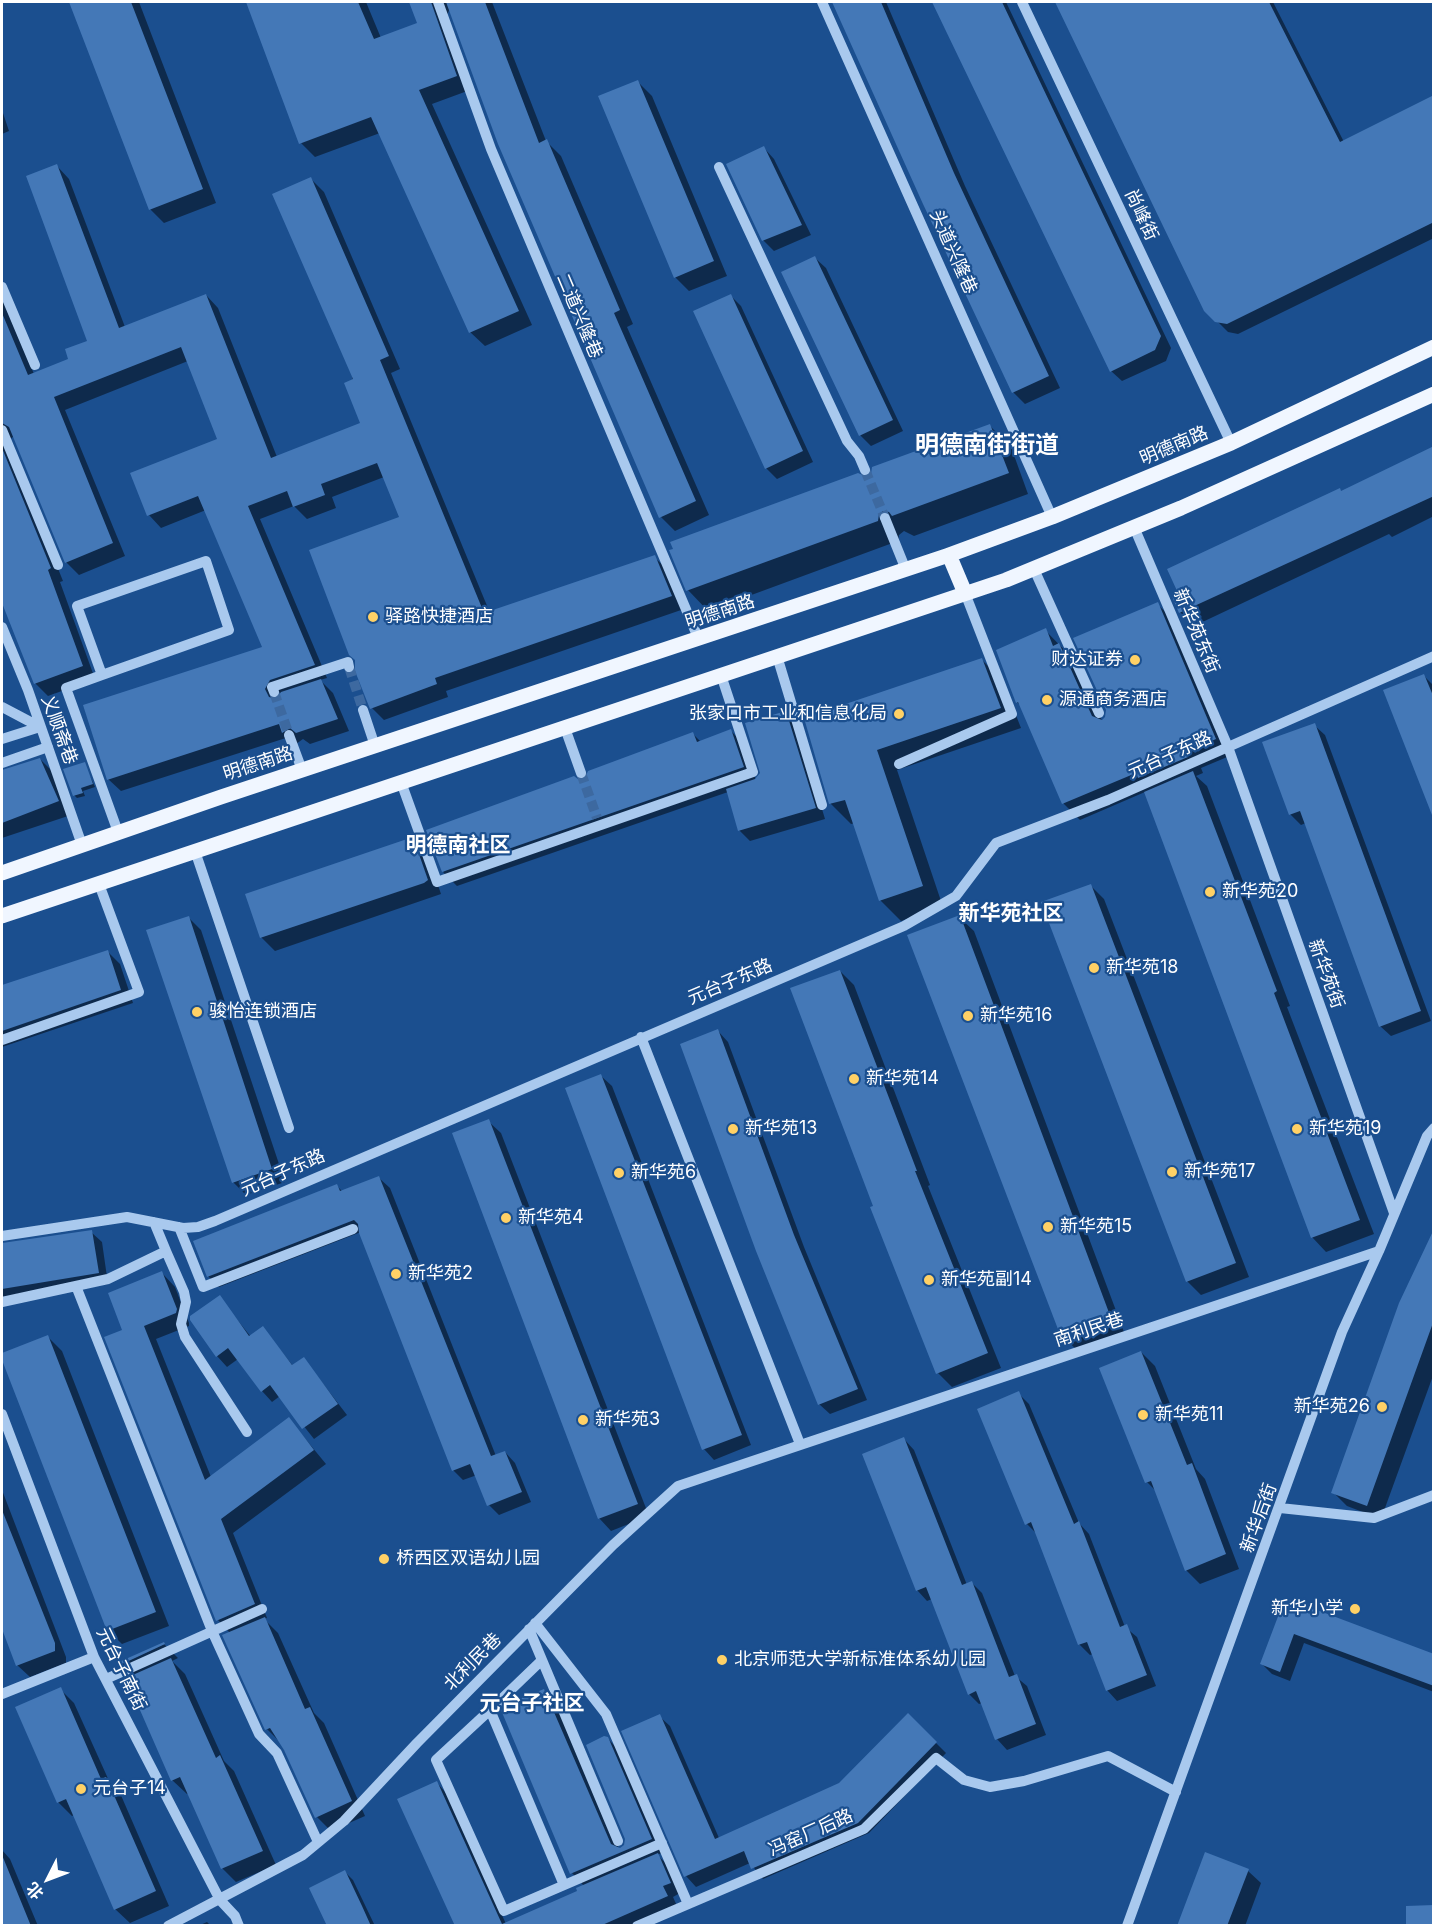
<!DOCTYPE html>
<meta charset="utf-8">
<style>
body{margin:0}
#map{position:relative;width:1435px;height:1927px;overflow:hidden;background:#1b4f8f;font-family:Inter,"Noto Sans SC",sans-serif}
canvas{display:block}
.frame{position:absolute;inset:0;border:3px solid #fff;pointer-events:none}
.north{position:absolute;left:18px;top:1849px;width:60px;height:60px;-webkit-text-stroke:4px #1b4f8f;paint-order:stroke;rotate:228deg;font-size:16px;font-weight:700;line-height:24px;text-align:center;color:#fff}
.north::after{content:'';display:block;margin:auto;width:21px;height:27px;background:#fff;clip-path:polygon(50% 0,100% 100%,50% 72%,0 100%)}
</style>
<div id="map">
<canvas width="1435" height="1927"></canvas>
<div class="frame"></div>
<div class="north">北</div>
</div>
<script>
const ctx = document.querySelector('canvas').getContext('2d');
ctx.lineJoin = 'round';
function fillPath(path, color) { ctx.fillStyle = color; ctx.fill(path, 'evenodd'); }
const shape = rows => new Path2D(rows.map(r => 'M' + r).join(''));
function strokePath(path, color, width, dash) { ctx.strokeStyle = color; ctx.lineWidth = width; ctx.lineCap = dash ? 'butt' : 'round'; ctx.setLineDash(dash || []); ctx.stroke(path); }
function write(font, color, halo, rows, align = 'center') {
  ctx.font = font + ' Inter,"Noto Sans SC",sans-serif'; ctx.lineWidth = 4.5; ctx.setLineDash([]); ctx.textBaseline = 'middle'; ctx.strokeStyle = halo; ctx.fillStyle = color; for (const [text, x, y, turn = 0] of rows) {
    ctx.save(); ctx.translate(x, y); ctx.rotate((+turn || 0) * Math.PI / 180); ctx.textAlign = isNaN(turn) ? turn : align; if (halo) ctx.strokeText(text, 0, 0); ctx.fillText(text, 0, 0); ctx.restore();
  }
}
const shadow = shape([
 [71,2,139,2,216,203,164,223,150,209],
 [248,2,366,2,381,38,419,24,411,2,492,2,546,141,561,156,633,324,627,327,709,515,675,531,661,517,450,8,445,20,470,90,432,104,532,325,485,346,470,332,380,133,315,157,301,143],
 [833,2,886,2,965,186,1060,388,1025,404,1013,392],
 [933,2,1006,2,1171,348,1166,361,1122,381,1111,371],
 [1056,2,1273,2,1344,142,1434,97,1434,238,1238,334,1228,332,1206,310],
 [638,82,652,96,727,276,689,291,675,277],
 [2,110,9,131,2,134],
 [764,148,774,159,811,235,774,251,763,240],
 [57,166,69,179,125,327,206,295,218,308,277,457,362,424,311,179,324,192,400,369,391,373,490,613,654,557,667,569,684,609,446,691,448,697,384,720,372,708,401,517,384,477,332,497,336,508,307,519,294,506,260,519,327,678,320,680,333,693,349,731,310,744,303,739,296,744,289,737,121,791,108,779,264,648,206,510,161,528,149,515,219,440,188,361,65,410,125,556,79,575,66,562,14,436,7,442,63,581,60,582,95,679,48,696,35,683,2,596,2,298,34,374,70,359,89,341],
 [815,258,826,268,903,431,871,446,860,435,783,272],
 [731,296,741,306,813,462,777,479,766,468],
 [990,426,1011,447,1028,494,914,536,904,531,899,535,898,541,708,611,688,590,868,479],
 [1434,448,1434,516,1392,537,1389,534,1194,626,1180,612,1342,492],
 [1157,604,1174,620,1232,755,1201,768,1203,773,1196,776,1207,786,1290,1006,1287,1007,1374,1234,1326,1252,1312,1237,1145,792,1080,820,1064,804,1022,707,1017,702,1045,630,1075,661,1103,723],
 [982,660,1002,680,1021,728,897,770,943,907,901,921,880,900,855,823,851,824,831,804,806,719],
 [1424,676,1434,686,1434,813,1385,691],
 [785,713,796,723,825,819,750,841,739,830,728,792,457,886,443,872,579,782,693,734,701,742,731,731,745,745,756,780,762,773],
 [1314,725,1325,735,1431,1021,1391,1036,1380,1026,1306,823,1301,825,1290,814],
 [40,759,52,771,68,816,2,838,2,771],
 [84,764,95,787,83,791,85,796,77,798,74,795],
 [412,839,427,853,441,894,275,951,261,937],
 [1090,885,1104,899,1249,1277,1201,1295,1187,1281],
 [188,917,201,930,285,1182,246,1195,233,1182],
 [959,917,974,931,1124,1332,1077,1350,1062,1336],
 [108,952,120,964,133,1003,2,1047,2,987],
 [840,971,854,985,930,1185,928,1186,1001,1368,952,1387,938,1373,875,1206],
 [718,1031,728,1042,804,1247,867,1400,830,1414,819,1404],
 [601,1076,612,1086,751,1445,714,1460,704,1449],
 [488,1121,501,1133,649,1516,611,1531,599,1518],
 [379,1178,390,1188,496,1456,505,1452,515,1463,531,1502,499,1515,489,1505,477,1475,463,1480,453,1470,361,1232,219,1287,208,1276,195,1242,336,1185,343,1192],
 [91,1232,102,1242,108,1284,2,1300,2,1244],
 [1434,1233,1434,1373,1381,1519,1347,1506,1333,1492],
 [162,1273,175,1287,189,1323,189,1326,156,1339,211,1477,289,1419,326,1464,233,1533,267,1618,264,1619,278,1633,314,1713,324,1723,365,1816,331,1831,317,1817,281,1743,267,1729,230,1633,218,1620,106,1338,124,1330],
 [219,1297,251,1337,263,1328,293,1366,304,1359,347,1415,314,1439,280,1396,272,1402,262,1391,238,1359,227,1367,217,1356],
 [48,1337,62,1351,169,1626,122,1644,108,1630,2,1355],
 [1141,1352,1155,1366,1196,1469,1205,1479,1239,1569,1200,1584,1186,1570,1157,1492,1147,1482],
 [1018,1393,1029,1404,1079,1523,1089,1534,1125,1627,1137,1637,1156,1686,1117,1701,1107,1690,1093,1654,1090,1655,1079,1644,1037,1534,1027,1524],
 [904,1439,914,1450,967,1585,972,1583,982,1593,1015,1676,1027,1686,1046,1735,1007,1750,997,1739,982,1703,979,1704,969,1694,932,1599,927,1601,917,1590],
 [2,1490,66,1657,66,1663,30,1677,17,1665,2,1625],
 [1285,1600,1434,1656,1434,1692,1304,1643,1290,1681,1272,1674,1262,1664],
 [164,1644,178,1658,172,1661,185,1674,224,1761,234,1771,276,1865,236,1882,222,1868,189,1793,187,1794,172,1780,134,1676,121,1664],
 [60,1689,74,1703,110,1783,120,1793,169,1906,130,1923,115,1909,74,1815,72,1816,58,1802],
 [544,1690,556,1703,619,1849,626,1846,626,1838,607,1738,620,1751,664,1852,657,1855,668,1865,680,1893,673,1897,677,1906,633,1926,456,1926,437,1783,447,1794,506,1924,579,1892,584,1886,572,1873,502,1711],
 [908,1715,946,1753,869,1833,763,1879,750,1863,696,1887,686,1876,659,1716,670,1726,719,1838,840,1785],
 [2,1850,10,1859,38,1926,2,1926],
 [344,1871,353,1880,375,1926,324,1926,328,1923],
 [1248,1871,1261,1883,1245,1926,1179,1926],
 [207,1922,211,1926,198,1926]
]);
const building = shape([
 [69,2,131,2,203,189,149,210],
 [246,2,358,2,374,39,417,23,409,2,431,2,457,76,419,90,519,311,469,333,371,117,299,144],
 [446,2,485,2,539,143,547,139,620,310,614,313,696,501,659,518,498,144],
 [832,2,881,2,954,173,1049,376,1012,393,923,204],
 [932,2,1002,2,1161,336,1155,350,1110,372],
 [1055,2,1269,2,1340,142,1434,95,1434,222,1227,324,1215,322,1204,311],
 [638,80,714,261,674,278,598,96],
 [764,146,802,225,762,241,726,164],
 [57,164,119,328,206,294,271,458,360,423,344,383,353,379,272,194,311,177,389,356,380,360,484,613,655,555,672,596,435,678,437,684,370,709,355,671,355,660,349,655,309,550,399,517,377,463,321,484,325,495,293,507,287,491,248,506,315,665,270,680,265,689,269,697,276,699,281,692,321,679,338,719,296,733,290,728,282,733,279,724,107,780,83,705,262,647,198,496,147,516,130,473,217,439,181,347,54,397,113,543,65,563,9,427,2,423,2,313,28,375,68,359,65,349,87,341,26,176],
 [815,256,893,420,859,436,781,272],
 [731,294,803,451,765,469,693,311],
 [990,424,1009,473,892,516,889,512,883,511,879,514,878,521,686,591,669,550,673,549,670,542,858,473,867,477,871,474,872,467],
 [1434,446,1434,496,1179,613,1172,596,1178,593,1167,569,1340,488,1341,491],
 [2,448,51,568,48,570,83,666,34,684,2,603],
 [1158,602,1216,739,1186,752,1188,757,1138,778,1136,773,1062,804,1018,702,1016,703,996,650,1046,628,1053,646,1059,643,1092,716,1102,720,1105,717,1106,710,1073,638],
 [982,658,1001,708,877,750,923,886,879,901,845,800,829,804,804,718],
 [1424,674,1434,698,1432,815,1383,690],
 [786,711,816,808,738,831,726,789,755,779,760,773,745,723],
 [1315,723,1421,1011,1379,1027,1300,811,1289,815,1262,742],
 [731,729,744,767,442,872,426,830,574,776,579,780,584,780,588,771,693,732,697,742],
 [40,758,59,801,2,823,2,770],
 [85,762,93,784,81,788,83,793,73,796,63,769],
 [1193,771,1277,991,1274,993,1360,1220,1311,1238,1144,792],
 [413,837,428,880,424,883,260,938,245,894],
 [1091,884,1236,1263,1186,1282,1041,902],
 [960,915,1111,1318,1061,1337,907,935],
 [189,916,272,1169,232,1183,146,930],
 [108,950,121,990,2,1031,2,985],
 [840,970,917,1171,915,1171,988,1353,936,1374,870,1207,873,1206,790,988],
 [718,1029,794,1235,858,1389,818,1405,756,1251,680,1044],
 [601,1074,742,1435,702,1450,565,1088],
 [489,1119,638,1504,598,1519,452,1133],
 [379,1176,491,1456,505,1451,522,1492,487,1506,470,1464,452,1471,359,1233,358,1224,354,1220,207,1277,193,1241,337,1184,340,1191],
 [1434,1229,1434,1320,1367,1506,1331,1493,1399,1303],
 [92,1230,99,1273,2,1289,2,1243],
 [162,1271,177,1309,176,1313,144,1326,205,1480,289,1417,314,1450,221,1519,255,1604,216,1621,104,1337,122,1330,108,1293],
 [220,1295,249,1336,263,1326,292,1365,304,1357,338,1404,302,1429,270,1385,261,1392,228,1348,216,1357,190,1320,190,1316],
 [48,1335,156,1612,107,1631,2,1360,2,1353],
 [1141,1351,1187,1465,1192,1463,1226,1554,1185,1571,1151,1481,1145,1483,1099,1368],
 [1019,1391,1074,1524,1079,1521,1120,1627,1127,1624,1147,1675,1106,1691,1087,1642,1078,1645,1031,1522,1025,1525,977,1409],
 [904,1437,962,1585,972,1581,1009,1677,1017,1674,1036,1724,995,1740,976,1691,968,1695,926,1587,916,1591,862,1454],
 [2,1510,55,1643,55,1651,16,1666,2,1629],
 [1285,1598,1434,1654,1434,1686,1294,1634,1280,1672,1260,1664],
 [265,1617,305,1709,310,1707,352,1801,315,1818,284,1750,270,1728,265,1730,222,1635],
 [164,1642,165,1644,120,1665,119,1662],
 [171,1658,216,1758,220,1755,263,1851,221,1869,180,1777,171,1781,126,1678],
 [61,1687,101,1779,106,1777,156,1891,114,1910,66,1799,57,1803,15,1707],
 [544,1689,611,1844,620,1848,624,1845,625,1839,586,1745,604,1736,608,1737,652,1839,570,1874,501,1710,507,1704],
 [908,1713,937,1742,858,1823,751,1869,744,1851,684,1877,621,1731,660,1714,715,1839,839,1783],
 [437,1781,502,1924,577,1891,576,1888,658,1853,671,1883,663,1886,668,1896,600,1926,455,1926,397,1799],
 [1205,1852,1249,1869,1227,1926,1177,1926],
 [2,1855,31,1926,2,1926],
 [345,1870,362,1906,371,1926,327,1926,309,1888],
 [1434,1905,1434,1926,1406,1926,1406,1906]
]);
const minorTunnel = shape([
 [865,470,885,518],
 [349,667,363,710],
 [274,692,289,735],
 [581,773,597,818]
]);
const minor = shape([
 [438,2,491,149,699,640],
 [822,2,1052,517],
 [1022,2,1231,443],
 [719,167,847,441,859,456,865,470],
 [2,287,35,365],
 [2,430,58,565],
 [885,518,906,570],
 [1134,527,1228,747,1394,1213],
 [1034,569,1099,713],
 [2,627,28,690,82,845],
 [777,656,822,805],
 [102,675,77,606,206,561,229,630,102,675,66,688,118,832],
 [274,692,272,687,348,662,349,667],
 [2,707,40,727],
 [363,710,375,746],
 [565,728,581,773],
 [289,735,302,770],
 [2,739,40,727],
 [2,763,48,747],
 [899,764,1012,714,965,593],
 [401,782,437,882,753,772,721,675],
 [195,851,289,1128],
 [641,1037,800,1444],
 [2,1040,139,992,99,884],
 [154,1222,166,1251],
 [179,1227,203,1287,353,1229],
 [2,1236,127,1217,183,1228,198,1227,215,1221,904,926,956,896,996,843,1108,800,1434,656],
 [76,1286,212,1631,259,1734,277,1753,318,1842],
 [2,1302,108,1279,166,1251,184,1292,186,1302,181,1324,185,1337,247,1432],
 [2,1414,94,1657,220,1900,235,1916,239,1926],
 [1280,1508,1374,1518,1434,1495],
 [535,1623,606,1714,688,1904],
 [529,1629,618,1841],
 [542,1660,490,1710,564,1885],
 [106,1679,262,1609],
 [2,1694,94,1657],
 [490,1710,436,1760,504,1911,662,1843],
 [168,1926,303,1855,344,1821,417,1743,613,1545,678,1486,1379,1251],
 [637,1926,864,1829,936,1758,964,1780,990,1787,1024,1781,1108,1756,1176,1792],
 [1127,1926,1342,1332,1379,1251,1427,1136,1434,1128]
]);
const major = shape([
 [949,555,965,593],
 [2,873,221,797,949,555,1052,517,1231,443,1434,347],
 [2,916,1006,580,1181,508,1434,394]
]);
const markers = [
 [373,617,6,"#ffd166"],
 [1135,660,6,"#ffd166"],
 [1047,700,6,"#ffd166"],
 [899,714,6,"#ffd166"],
 [1210,892,6,"#ffd166"],
 [1094,968,6,"#ffd166"],
 [197,1012,6,"#ffd166"],
 [968,1016,6,"#ffd166"],
 [854,1079,6,"#ffd166"],
 [733,1129,6,"#ffd166"],
 [1297,1129,6,"#ffd166"],
 [1172,1172,6,"#ffd166"],
 [619,1173,6,"#ffd166"],
 [506,1218,6,"#ffd166"],
 [1048,1227,6,"#ffd166"],
 [396,1274,6,"#ffd166"],
 [929,1280,6,"#ffd166"],
 [1382,1407,6,"#ffd166"],
 [1143,1415,6,"#ffd166"],
 [583,1420,6,"#ffd166"],
 [384,1559,6,"#ffd166"],
 [1355,1609,6,"#ffd166"],
 [722,1660,6,"#ffd166"],
 [81,1789,6,"#ffd166"]
];
const streetNames = [
 ["尚峰街",1141,215,65],
 ["头道兴隆巷",953,252,66],
 ["二道兴隆巷",579,316,67],
 ["明德南路",1174,446,-23],
 ["明德南路",720,612,-18],
 ["新华苑东街",1196,631,67],
 ["义顺斋巷",59,730,70],
 ["元台子东路",1170,755,-24],
 ["明德南路",258,764,-18],
 ["新华苑街",1326,974,70],
 ["元台子东路",730,982,-23],
 ["元台子东路",283,1173,-24],
 ["南利民巷",1089,1330,-18],
 ["新华后街",1259,1518,-70],
 ["北利民巷",473,1662,-45],
 ["元台子南街",121,1669,64],
 ["冯窑厂后路",811,1833,-24]
];
const poiNames = [
 ["驿路快捷酒店",385,617],
 ["财达证券",1123,660,"right"],
 ["源通商务酒店",1059,700],
 ["张家口市工业和信息化局",887,714,"right"],
 ["新华苑20",1222,892],
 ["新华苑18",1106,968],
 ["骏怡连锁酒店",209,1012],
 ["新华苑16",980,1016],
 ["新华苑14",866,1079],
 ["新华苑13",745,1129],
 ["新华苑19",1309,1129],
 ["新华苑17",1184,1172],
 ["新华苑6",631,1173],
 ["新华苑4",518,1218],
 ["新华苑15",1060,1227],
 ["新华苑2",408,1274],
 ["新华苑副14",941,1280],
 ["新华苑26",1370,1407,"right"],
 ["新华苑11",1155,1415],
 ["新华苑3",595,1420],
 ["桥西区双语幼儿园",396,1559],
 ["新华小学",1343,1609,"right"],
 ["北京师范大学新标准体系幼儿园",734,1660],
 ["元台子14",93,1789]
];
const quarterNames = [
 ["明德南社区",458,846],
 ["新华苑社区",1011,914],
 ["元台子社区",532,1704]
];
const districtNames = [
 ["明德南街街道",987,446]
];
fillPath(shadow, '#0007');
fillPath(building, '#4478b7');
strokePath(minorTunnel, '#3d69a0', 10, [10, 5]);
strokePath(minor, '#a9c9ee', 10);
strokePath(major, '#f0f6ff', 15);
for (const [x, y, r, color] of markers) { const dot = new Path2D(); dot.arc(x, y, r, 0, 2 * Math.PI); ctx.fillStyle = color; ctx.fill(dot); strokePath(dot, '#1b4f8f', 2); }
write('18px', '#fff', '#1b4f8f', streetNames);
write('18px', '#fff', '#1b4f8f', poiNames, 'left');
write('bold 21px', '#fff', '#1b4f8f', quarterNames);
write('bold 24px', '#fff', '#1b4f8f', districtNames);
</script>
